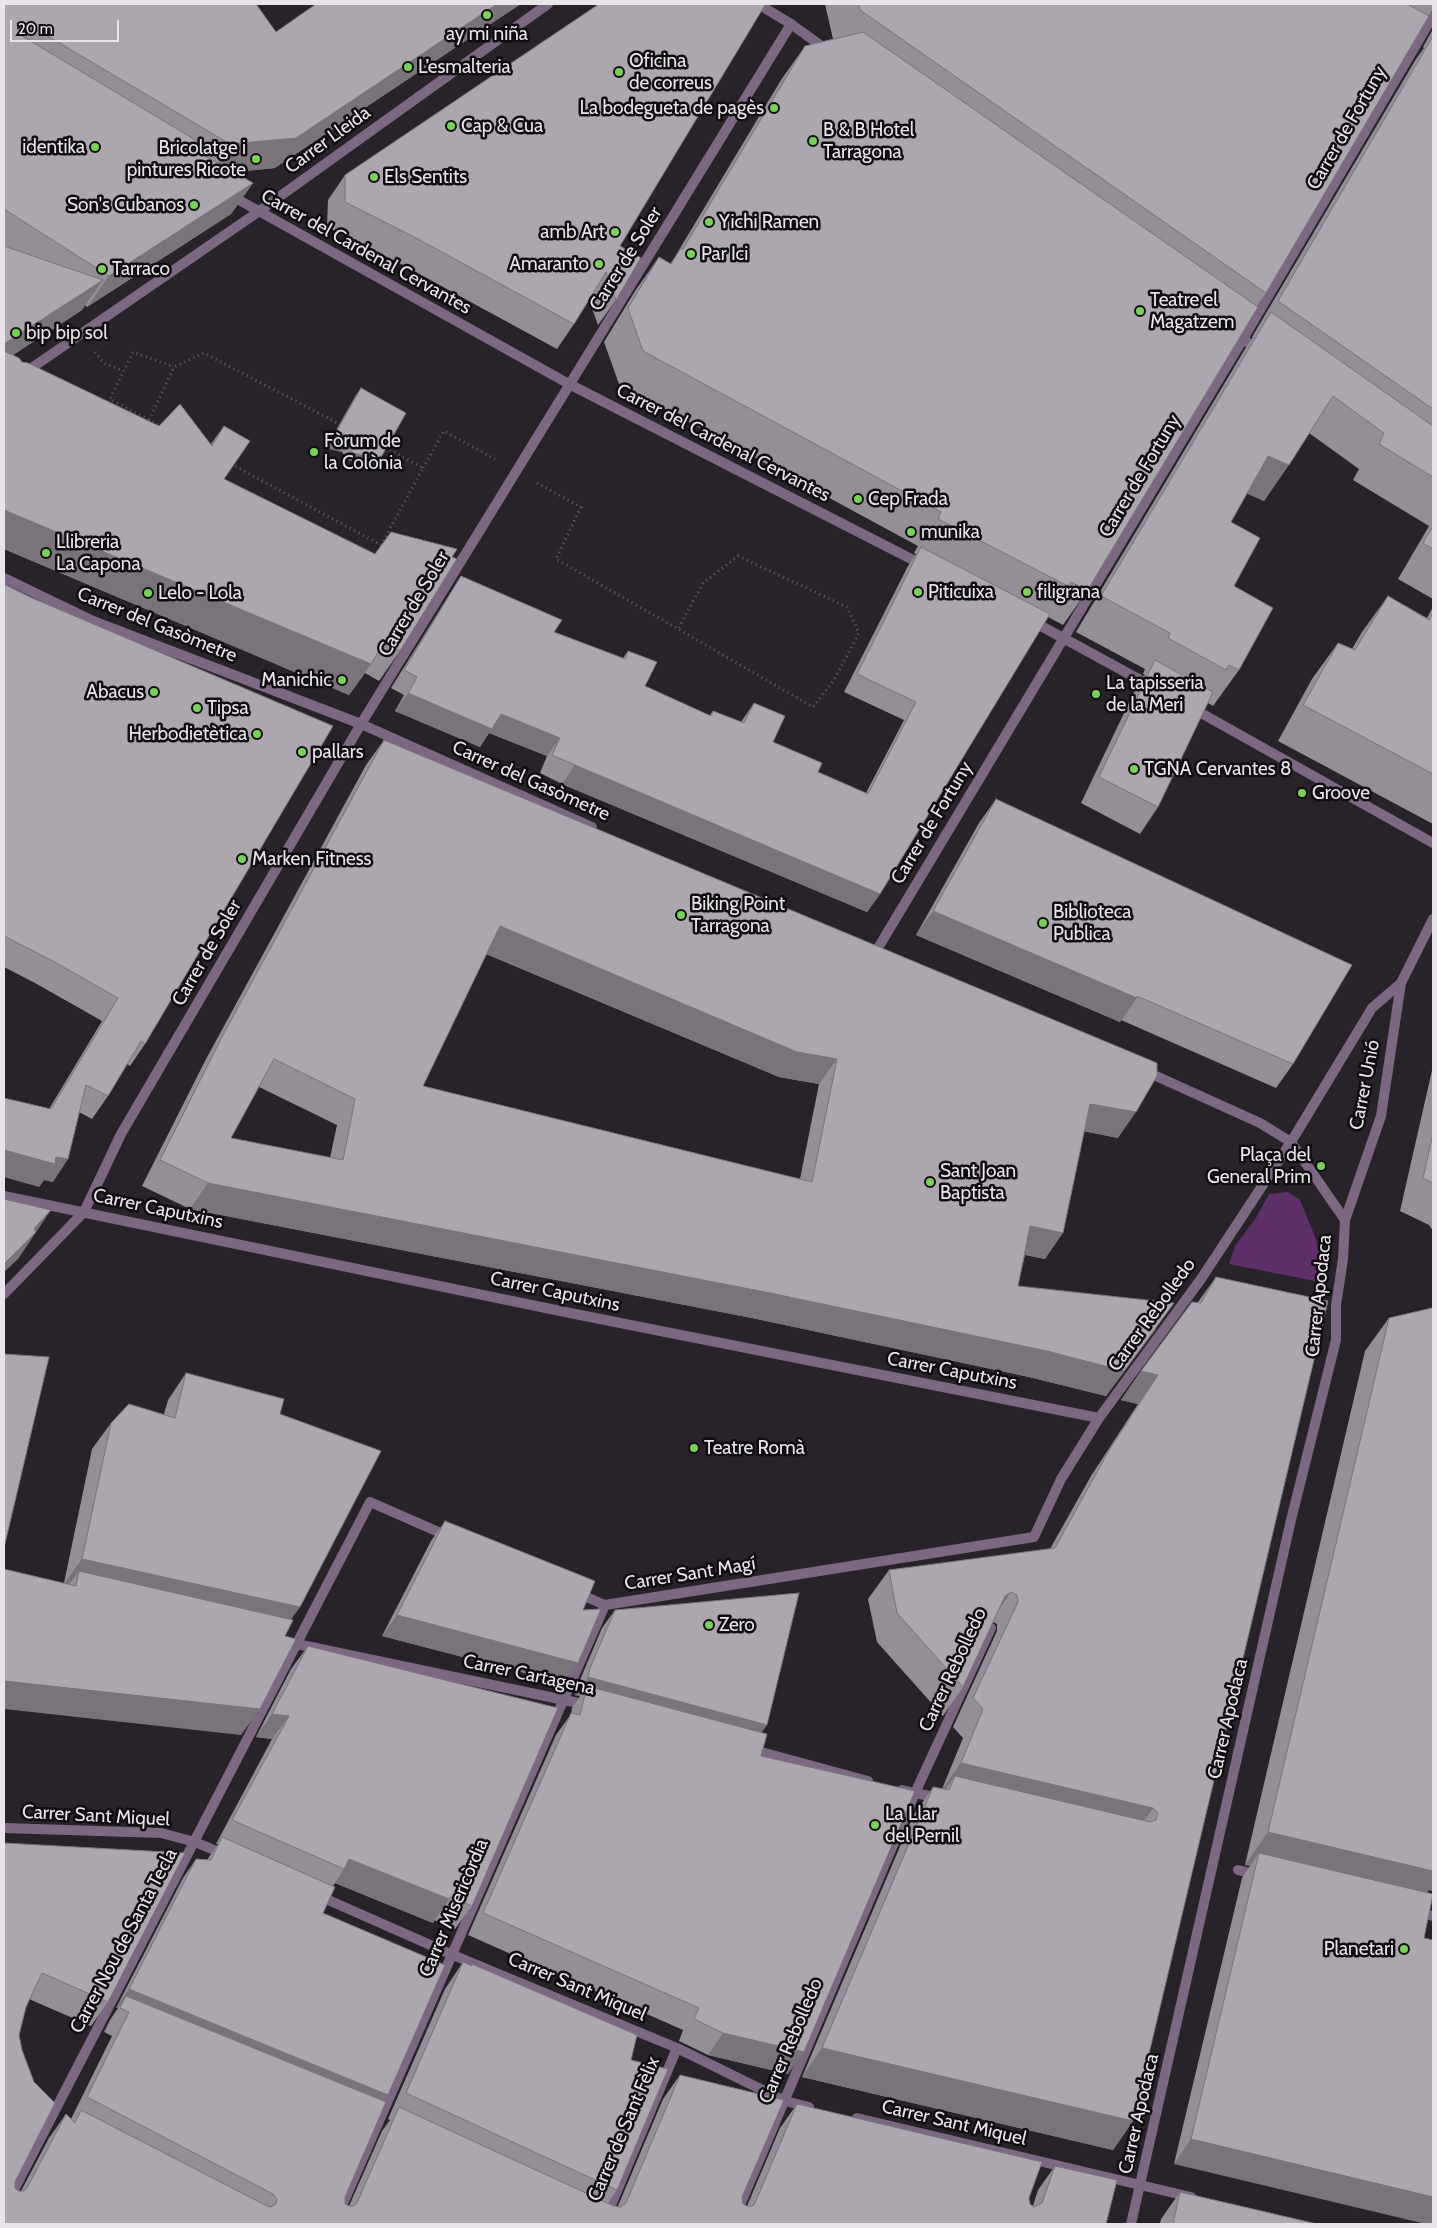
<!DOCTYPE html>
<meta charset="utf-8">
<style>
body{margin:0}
#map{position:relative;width:1437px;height:2228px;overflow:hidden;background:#282329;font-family:Cabin,sans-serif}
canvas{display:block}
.frame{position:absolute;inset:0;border:5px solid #e8e4e9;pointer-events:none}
.scale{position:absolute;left:10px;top:20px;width:109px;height:22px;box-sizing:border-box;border:2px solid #e8e4e9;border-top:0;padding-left:6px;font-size:15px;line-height:18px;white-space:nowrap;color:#e8e4e9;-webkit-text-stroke:4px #0f0d10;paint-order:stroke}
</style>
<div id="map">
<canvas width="1437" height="2228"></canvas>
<div class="frame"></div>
<div class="scale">20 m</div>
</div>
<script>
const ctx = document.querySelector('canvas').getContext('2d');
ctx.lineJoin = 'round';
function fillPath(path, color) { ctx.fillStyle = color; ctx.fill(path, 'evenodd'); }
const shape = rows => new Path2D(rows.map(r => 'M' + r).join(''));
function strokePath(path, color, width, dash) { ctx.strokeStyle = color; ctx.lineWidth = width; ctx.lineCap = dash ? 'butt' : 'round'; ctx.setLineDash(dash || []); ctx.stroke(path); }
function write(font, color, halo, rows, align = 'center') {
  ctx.font = font + ' Cabin,sans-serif'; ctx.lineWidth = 5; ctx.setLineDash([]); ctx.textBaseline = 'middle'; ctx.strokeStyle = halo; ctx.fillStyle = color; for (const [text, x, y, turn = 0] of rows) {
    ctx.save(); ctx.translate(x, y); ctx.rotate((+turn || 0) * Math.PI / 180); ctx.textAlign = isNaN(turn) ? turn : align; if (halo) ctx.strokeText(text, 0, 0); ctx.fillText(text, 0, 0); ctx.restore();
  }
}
const green = shape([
 [1288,1192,1300,1200,1316,1239,1322,1262,1320,1282,1229,1264,1235,1246,1256,1218,1269,1194]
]);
const path = shape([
 [95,352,104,363,123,371],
 [149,420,174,367,204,353,343,426],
 [162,427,110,399,133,352,174,367],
 [231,464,381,545,423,468,384,447],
 [423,468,444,431,495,459],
 [537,483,581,507,556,559,678,629,813,707,834,680,859,633,847,607,738,556,703,583,678,629]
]);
const pedestrian = shape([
 [758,4,791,24],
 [939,1798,915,1793,991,1628],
 [1238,1870,1259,1875],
 [1417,1912,1433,1916]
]);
const minor = shape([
 [230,195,569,384,923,565],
 [1229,329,1260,351],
 [4,387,258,212,548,4],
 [4,578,93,621,361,724,592,827],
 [1032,621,1153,687],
 [1192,708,1433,843],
 [875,953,1243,339,1433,16],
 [1145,1071,1260,1123,1291,1142,1345,1220],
 [4,1196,570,1313,1099,1418],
 [4,1294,84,1212,121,1134,361,724,791,24,827,50],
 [577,1593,605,1605,1034,1537,1061,1479,1099,1418,1201,1279,1291,1142,1372,1008,1401,983],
 [292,1643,588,1705],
 [750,1749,868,1781],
 [4,1828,161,1833,195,1842,226,1855],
 [317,1895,453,1955,677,2048,785,2101,809,2107],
 [857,2118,1191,2197],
 [4,2209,370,1502,450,1537],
 [334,2224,605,1605],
 [603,2224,677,2048],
 [732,2224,915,1793,902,1790],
 [1131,2224,1291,1520,1336,1340,1336,1305,1343,1259,1345,1220,1381,1116,1401,983,1433,919]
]);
const wall = shape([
 [4,4,275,168,234,172,253,183,231,214,87,307,85,305,82,310,13,355,22,362,159,426,211,444,224,426,224,479,375,554,452,557,400,651,379,681,365,673,349,695,4,549],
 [825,4,1433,4,1433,9,1428,16,1266,293,1257,306,1087,591,1063,625,1048,617,880,894,867,912,562,784,540,773,547,756,489,733,480,747,395,711,404,695,391,688,449,595,461,576,554,632,623,658,628,651,645,686,709,716,713,711,741,722,754,703,773,742,818,772,866,793,904,720,844,692,908,566,916,554,914,553,918,546,619,384,604,342,635,291,659,257,670,264,676,255,781,80,805,46,833,39],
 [1433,29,1433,599,1398,579,1429,526,1353,480,1359,469,1309,433,1264,501,1247,493,1231,522,1234,586,1239,670,1213,706,1208,703,1158,807,1140,834,1081,803,1137,686,1145,675,1143,674,1145,669,1076,632,1245,349,1253,337,1252,337,1416,59,1424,48,1423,47],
 [345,175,620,246,616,300,598,325,589,300,574,324,557,349,401,264,327,227,328,200],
 [361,388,375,466,348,460,342,452,326,448,356,395],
 [4,584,145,1044,130,1066,127,1064,108,1096,92,1119,79,1112,53,1182,44,1180,39,1187,49,1109,102,1021,35,983,4,967],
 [1388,596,1427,618,1433,607,1433,824,1278,741,1312,679,1338,643,1352,649,1362,632],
 [384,740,1118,1138,1084,1131,1045,1259,1025,1255,1018,1286,1156,1329,1106,1396,1029,1377,752,1318,190,1209,142,1186,205,1061,366,765],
 [486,954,779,1077,819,1084,800,1179,423,1086],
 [259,1087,337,1125,330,1158,231,1138],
 [996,799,1293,1064,1276,1088,1121,1020,1120,1022,916,935,979,823],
 [1433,1066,1433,1231,1429,1225,1400,1211],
 [1216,1277,1133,2121,1113,2150,802,2077,913,1816,933,1787,942,1789,963,1738,953,1727,997,1631,997,1624,993,1622,963,1687,943,1716,877,1642,868,1599,889,1570,1050,1549,1091,1476,1138,1404,1121,1400,1141,1371,1198,1302],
 [1432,1308,1433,1308,1433,1891,1429,1890,1174,2164,1242,1878,1250,1866,1245,1865,1365,1351,1389,1318],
 [186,1373,280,1414,291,1619,285,1636,241,1735,64,1583,92,1449,111,1423,164,1414,168,1400],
 [445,1521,583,1610,563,1683,382,1636,431,1541],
 [615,1610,761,1733,761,1756,788,2074,708,2055,679,2041,683,2030,468,1935,556,1735,571,1714,572,1708,580,1696,575,1695,577,1687,602,1628],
 [308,1646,472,1906,455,1929,434,1920,433,1923,335,1883,333,1886,323,1913,384,2101,345,2197,345,2204,349,2206,382,2131,390,2120,388,2119,445,1989,463,1962,631,2060,617,2190,608,2203,614,2206,618,2206,663,2099,680,2075,742,2197,743,2204,747,2206,780,2128,797,2104,1029,2198,1030,2204,1033,2206,1038,2190,1055,2166,1106,2224,4,2224,4,1843,108,2002,91,2026,29,1999,26,2007,19,2035,15,2182,15,2188,18,2191,21,2191,49,2138,66,2114,71,2119,112,2036,104,2032,110,2020,118,2008,116,2008,183,1878,196,1859,207,1860,218,1844,216,1844,272,1739,256,1737,291,1669],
 [1180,2192,1317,2224,1160,2224,1161,2219]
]);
const shadedWall = shape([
 [497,4,521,4,275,168,209,175,230,144],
 [22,24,29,25,8,55,4,51],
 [207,147,186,177,191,148],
 [253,183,231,214,87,307,109,276],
 [103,280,82,310,4,361,4,344],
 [331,441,347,445,342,452,326,448],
 [353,453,380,459,375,466,348,460],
 [1268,456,1289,465,1264,501,1243,492],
 [4,510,371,664,349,695,4,549],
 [408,693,501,714,560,738,547,756,489,733,480,747,395,711],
 [575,765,880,894,867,912,562,784],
 [933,911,1137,998,1120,1022,916,935],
 [500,926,837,1059,819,1084,779,1077,482,952],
 [1090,1104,1136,1112,1118,1138,1072,1129],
 [4,1150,56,1157,68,1159,53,1182,44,1180,39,1187,4,1177],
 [208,1183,770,1293,1174,1303,1106,1396,1029,1377,752,1318,190,1209],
 [51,1210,18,1259,4,1272,4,1264],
 [1030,1226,1063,1233,1045,1259,1012,1252],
 [1141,1371,1158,1375,1138,1404,1121,1400],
 [82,1559,300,1607,281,1633,79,1571,68,1586,63,1585],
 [1011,1592,991,1621,1005,1596],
 [397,1615,578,1663,563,1683,382,1636],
 [588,1677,767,1725,754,1743,587,1686,580,1696,575,1695],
 [4,1681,260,1709,241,1735,4,1709],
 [272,1714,289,1716,272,1739,256,1737],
 [961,1763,1153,1808,1133,1837,955,1776,943,1793,940,1792],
 [1268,1832,1433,1871,1433,1891,1429,1890,1418,1905,1259,1853,1250,1866,1245,1865],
 [349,1859,449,1899,433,1923,335,1883,344,1869],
 [129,1989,388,2095,375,2113,129,2012,126,1996,118,2008,116,2008],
 [723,2033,804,2052,788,2074,708,2055],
 [822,2048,1133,2121,1113,2150,802,2077],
 [1191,2139,1433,2197,1433,2224,1426,2224,1174,2164]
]);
const building = shape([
 [4,4,256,4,276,32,316,4,497,4,296,138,230,144,29,25,22,24,19,30,22,36,207,147,191,148,253,183,109,276,4,209,4,4],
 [599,4,764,4,765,5,620,246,641,258,616,300,606,272,574,324,418,239,345,202,345,175,599,4],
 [859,4,1407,4,1429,16,1266,293,860,10,859,4],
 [863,32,1258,307,1087,591,1071,582,1068,586,938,519,941,512,643,351,628,308,659,257,671,264,681,248,683,249,805,46,863,32],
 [1433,36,1433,409,1278,301,1433,36],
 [4,246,103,280,4,344,4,246],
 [1271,312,1433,426,1433,477,1379,444,1384,433,1333,396,1289,465,1268,456,1231,522,1260,538,1234,586,1273,608,1239,670,1229,665,1226,670,1168,638,1170,633,1101,596,1271,312],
 [4,351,19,358,22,362,28,363,159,426,180,404,212,446,224,426,250,441,224,479,375,554,391,532,457,549,452,557,457,559,400,651,384,642,371,664,4,510,4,351],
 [361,388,406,413,380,459,353,453,347,445,331,441,361,388],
 [1433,526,1433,549,1423,543,1433,526],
 [921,547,1050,614,880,894,575,765,552,755,560,738,501,714,492,729,408,693,417,677,404,670,461,576,562,620,554,632,625,659,628,651,657,662,645,686,711,716,713,711,744,723,754,703,785,716,773,742,822,763,818,772,868,794,916,702,857,674,921,547],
 [4,584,30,597,333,726,145,1044,141,1041,108,1096,86,1085,68,1159,56,1157,55,1164,4,1150,4,1098,51,1109,118,998,51,960,4,936,4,584],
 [1388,596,1429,620,1433,613,1433,774,1303,705,1338,643,1355,650,1388,596],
 [1155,660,1213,692,1158,807,1099,777,1155,660],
 [384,740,1157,1063,1157,1076,1136,1112,1090,1104,1063,1233,1030,1226,1018,1286,1174,1303,1124,1371,1047,1351,770,1293,208,1183,160,1160,223,1035,384,740],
 [500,926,797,1052,837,1059,812,1182,423,1086,500,926],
 [274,1059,355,1099,343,1160,231,1138,274,1059],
 [996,799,1352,965,1293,1064,1137,996,1137,998,933,911,996,799],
 [1433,1134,1433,1183,1423,1178,1433,1134],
 [4,1199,51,1210,34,1229,36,1232,4,1264,4,1199],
 [1216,1277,1328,1301,1133,2121,822,2048,933,1787,949,1790,955,1776,1150,1822,1156,1820,1158,1813,1153,1808,961,1763,983,1709,973,1698,1018,1602,1017,1595,1011,1592,1005,1596,963,1687,897,1613,889,1570,1055,1548,1111,1447,1158,1375,1141,1371,1192,1302,1201,1303,1216,1277],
 [1432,1308,1433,1308,1433,1871,1268,1832,1389,1318,1432,1308],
 [4,1354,49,1357,4,1548,4,1354],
 [186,1373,284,1399,280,1414,381,1451,300,1607,82,1559,111,1423,129,1404,175,1418,186,1373],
 [445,1521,595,1581,583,1610,601,1609,578,1663,397,1615,445,1521],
 [4,1569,76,1586,79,1571,293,1620,285,1636,296,1639,260,1709,4,1681,4,1569],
 [799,1593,767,1725,588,1677,590,1668,615,1610,799,1593],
 [308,1646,558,1708,472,1906,450,1897,449,1899,349,1859,344,1869,232,1820,289,1716,272,1714,308,1646],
 [587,1686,767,1734,761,1756,915,1791,804,2052,723,2033,694,2019,699,2008,483,1913,571,1713,580,1715,587,1686],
 [222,1837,335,1887,323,1913,445,1965,388,2095,129,1989,196,1859,211,1860,222,1837],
 [4,1843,185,1853,108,2002,42,1973,26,2007,19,2035,22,2050,34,2082,55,2103,15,2182,15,2188,18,2191,24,2191,27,2188,66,2114,75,2123,81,2110,267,2206,271,2207,276,2204,277,2199,273,2194,87,2097,129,2012,120,2008,126,1996,386,2102,345,2197,345,2204,349,2206,354,2206,357,2203,399,2107,614,2206,621,2207,626,2203,680,2075,784,2100,742,2197,743,2204,747,2206,753,2206,755,2203,797,2104,1042,2162,1029,2198,1030,2204,1034,2207,1042,2203,1055,2166,1117,2180,1106,2224,4,2224,4,1843],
 [1259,1853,1433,1894,1424,1938,1433,1940,1433,2197,1191,2139,1259,1853],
 [463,1962,472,1966,472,1964,637,2035,631,2060,668,2069,617,2190,406,2093,463,1962],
 [1180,2192,1317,2224,1173,2224,1180,2192]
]);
const markers = [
 [487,15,5,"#78d258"],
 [408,67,5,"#78d258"],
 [619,72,5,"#78d258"],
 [774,108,5,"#78d258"],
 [451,126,5,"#78d258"],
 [813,141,5,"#78d258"],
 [95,147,5,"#78d258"],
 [256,159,5,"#78d258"],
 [374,177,5,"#78d258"],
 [194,205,5,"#78d258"],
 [709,222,5,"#78d258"],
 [615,232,5,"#78d258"],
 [691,254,5,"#78d258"],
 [599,264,5,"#78d258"],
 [102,269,5,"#78d258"],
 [1140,311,5,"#78d258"],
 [16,333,5,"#78d258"],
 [314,452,5,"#78d258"],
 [858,499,5,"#78d258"],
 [911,532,5,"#78d258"],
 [46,553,5,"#78d258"],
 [918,592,5,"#78d258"],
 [1027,592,5,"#78d258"],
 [148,593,5,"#78d258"],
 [342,680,5,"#78d258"],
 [154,692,5,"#78d258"],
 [1096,694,5,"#78d258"],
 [197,708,5,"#78d258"],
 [257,734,5,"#78d258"],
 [302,752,5,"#78d258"],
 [1134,769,5,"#78d258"],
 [1302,793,5,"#78d258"],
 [242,859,5,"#78d258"],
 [681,915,5,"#78d258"],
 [1043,923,5,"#78d258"],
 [1321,1166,5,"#78d258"],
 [930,1182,5,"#78d258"],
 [694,1448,5,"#78d258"],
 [709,1625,5,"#78d258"],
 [875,1825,5,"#78d258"],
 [1404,1949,5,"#78d258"]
];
const poiNames = [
 ["ay mi niña",487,34,"center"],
 ["Oficina",629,61],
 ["de correus",629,83],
 ["L’esmalteria",418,67],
 ["La bodegueta de pagès",764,108,"right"],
 ["Cap & Cua",461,126],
 ["B & B Hotel",823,130],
 ["Tarragona",823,152],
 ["identika",85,147,"right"],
 ["Bricolatge i",246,148,"right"],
 ["pintures Ricote",246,170,"right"],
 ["Els Sentits",384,177],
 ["Son's Cubanos",184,205,"right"],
 ["Yichi Ramen",719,222],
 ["amb Art",605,232,"right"],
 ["Par Ici",701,254],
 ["Amaranto",589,264,"right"],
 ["Tarraco",112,269],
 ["Teatre el",1150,300],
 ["Magatzem",1150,322],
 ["bip bip sol",26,333],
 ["Fòrum de",324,441],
 ["la Colònia",324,463],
 ["Cep Frada",868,499],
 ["munika",921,532],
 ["Llibreria",56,542],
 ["La Capona",56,564],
 ["Piticuixa",928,592],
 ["filigrana",1037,592],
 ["Lelo - Lola",158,593],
 ["Manichic",332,680,"right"],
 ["La tapisseria",1106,683],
 ["de la Meri",1106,705],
 ["Abacus",144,692,"right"],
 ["Tipsa",207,708],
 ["Herbodietètica",247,734,"right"],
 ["pallars",312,752],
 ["TGNA Cervantes 8",1144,769],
 ["Groove",1312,793],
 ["Marken Fitness",252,859],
 ["Biking Point",691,904],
 ["Tarragona",691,926],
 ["Biblioteca",1053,912],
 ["Publica",1053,934],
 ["Plaça del",1311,1155,"right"],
 ["General Prim",1311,1177,"right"],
 ["Sant Joan",940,1171],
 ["Baptista",940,1193],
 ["Teatre Romà",704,1448],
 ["Zero",719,1625],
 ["La Llar",885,1814],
 ["del Pernil",885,1836],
 ["Planetari",1394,1949,"right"]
];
const streetNames = [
 ["Carrer de Fortuny",1347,128,-60],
 ["Carrer Lleida",328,140,-36],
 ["Carrer del Cardenal Cervantes",366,252,29],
 ["Carrer de Soler",626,259,-58],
 ["Carrer del Cardenal Cervantes",723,443,27],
 ["Carrer de Fortuny",1140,476,-59],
 ["Carrer de Soler",414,604,-59],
 ["Carrer del Gasòmetre",157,625,22],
 ["Carrer del Gasòmetre",531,781,24],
 ["Carrer de Fortuny",932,823,-59],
 ["Carrer de Soler",207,953,-60],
 ["Carrer Unió",1365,1085,-79],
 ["Carrer Caputxins",158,1209,12],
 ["Carrer Caputxins",555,1292,12],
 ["Carrer Apodaca",1319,1296,-84],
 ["Carrer Rebolledo",1152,1315,-54],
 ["Carrer Caputxins",952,1371,11],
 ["Carrer Sant Magí",690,1574,-9],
 ["Carrer Rebolledo",953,1670,-65],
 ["Carrer Cartagena",529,1675,12],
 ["Carrer Apodaca",1228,1719,-77],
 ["Carrer Sant Miquel",96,1816,3],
 ["Carrer Misericòrdia",454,1908,-67],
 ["Carrer Nou de Santa Tecla",124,1941,-62],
 ["Carrer Sant Miquel",577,1987,23],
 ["Carrer Rebolledo",791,2041,-67],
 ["Carrer Apodaca",1139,2114,-77],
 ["Carrer Sant Miquel",954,2123,13],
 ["Carrer de Sant Fèlix",624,2129,-67]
];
fillPath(green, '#5d306a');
strokePath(path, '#635e64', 3, [1, 4]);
strokePath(pedestrian, '#7d6883', 10);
strokePath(minor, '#7d6883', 10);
fillPath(wall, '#948f96');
fillPath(shadedWall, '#78747a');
fillPath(building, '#aca6ae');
strokePath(building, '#78747a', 1);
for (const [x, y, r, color] of markers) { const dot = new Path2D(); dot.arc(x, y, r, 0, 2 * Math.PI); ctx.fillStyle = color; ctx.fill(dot); strokePath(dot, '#0f0d10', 2); }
write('19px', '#e8e4e9', '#0f0d10', poiNames, 'left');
write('19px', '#e8e4e9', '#0f0d10', streetNames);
</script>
